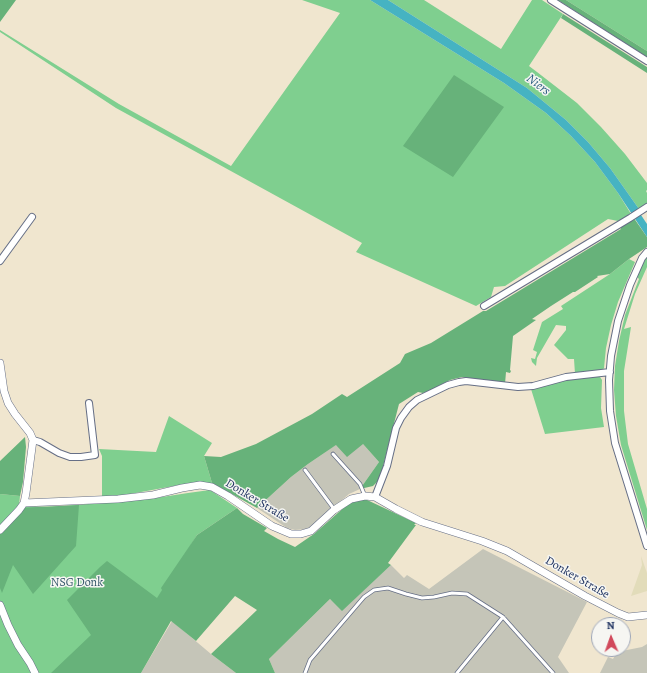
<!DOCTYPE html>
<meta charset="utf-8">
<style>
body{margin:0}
#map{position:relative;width:647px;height:673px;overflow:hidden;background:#f0e6cf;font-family:Alegreya,serif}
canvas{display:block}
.north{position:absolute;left:591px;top:617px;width:40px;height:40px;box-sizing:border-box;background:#f6f6f2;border:1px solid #9ea6b7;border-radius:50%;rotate:358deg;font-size:11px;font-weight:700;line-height:16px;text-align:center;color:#1b2f5e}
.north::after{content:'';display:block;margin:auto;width:14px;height:18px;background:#d1495b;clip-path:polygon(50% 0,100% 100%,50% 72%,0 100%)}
</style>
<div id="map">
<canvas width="647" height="673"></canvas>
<div class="north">N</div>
</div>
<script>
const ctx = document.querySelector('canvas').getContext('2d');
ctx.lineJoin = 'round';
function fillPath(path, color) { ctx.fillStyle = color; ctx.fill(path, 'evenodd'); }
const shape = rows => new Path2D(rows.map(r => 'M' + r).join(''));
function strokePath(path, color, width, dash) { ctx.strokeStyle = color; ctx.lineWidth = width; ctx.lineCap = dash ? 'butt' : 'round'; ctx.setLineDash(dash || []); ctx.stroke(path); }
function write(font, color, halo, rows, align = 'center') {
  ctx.font = font + ' Alegreya,serif'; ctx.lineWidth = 3; ctx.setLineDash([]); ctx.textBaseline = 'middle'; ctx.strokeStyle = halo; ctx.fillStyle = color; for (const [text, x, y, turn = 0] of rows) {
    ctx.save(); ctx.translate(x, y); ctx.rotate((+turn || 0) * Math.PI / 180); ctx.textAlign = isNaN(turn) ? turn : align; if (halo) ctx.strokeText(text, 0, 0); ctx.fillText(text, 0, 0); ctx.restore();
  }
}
const built = shape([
 [641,556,647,573,647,591,631,596,642,565]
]);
const industrial = shape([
 [337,444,363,444,379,462,360,489,349,494,312,526,307,529,295,530,287,528,257,508,291,477,308,464],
 [483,549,587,602,558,657,569,673,275,673,269,659,330,599,342,610,391,565,404,578,407,575,429,589],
 [172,621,211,654,236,673,141,673],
 [647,644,647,673,600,673,608,657,613,659,617,652,642,647]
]);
const green = shape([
 [302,0,370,0,504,83,546,113,571,136,595,162,618,193,631,214,618,221,608,219,505,286,494,287,491,297,476,306,356,252,362,243,116,108,0,32,0,30,119,104,231,166,340,13],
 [388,0,424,0,501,49,532,0,542,0,563,14,529,66,537,72,577,103,601,127,625,154,647,183,647,190,646,191,647,193,647,203,639,209,610,168,588,142,566,120,527,88],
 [566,0,647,0,647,51],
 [647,257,647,267,635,294,624,329,631,327,624,371,624,411,628,444,647,509,647,530,621,445,616,416,614,390,615,366,619,341,625,315,639,279,637,277,642,265],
 [629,259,635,262,618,302,611,325,606,348,604,368,602,371,575,374,574,359,568,359,554,345,566,330,566,326,556,325,537,358,536,366,532,362,531,358,535,359,537,352,533,350,542,322,563,309,561,306,610,274],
 [597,375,600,377,602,380,601,408,604,427,545,434,531,389,527,390,502,388],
 [169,416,212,443,204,456,212,483,185,484,119,496,102,496,102,456,99,449,156,452],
 [210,490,237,508,197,535,112,673,0,673,0,494,20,496,19,506,52,507,149,499,188,493]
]);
const forest = shape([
 [0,0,16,0,0,22],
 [558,0,566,0,647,51,647,57],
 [563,14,647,67,647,73,561,18],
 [454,75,504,107,453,177,403,146],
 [631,214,647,237,647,247,629,259,610,274,597,276,598,277,575,292,573,292,551,306,532,319,536,320,513,336,510,370,511,371,510,373,506,372,505,384,462,377,450,380,431,390,423,393,418,392,399,404,380,478,377,482,373,486,360,489,379,462,363,444,347,457,336,445,308,464,291,477,257,508,212,483,204,456,221,457,256,444,312,414,342,394,347,397,400,363,405,354,431,343,483,311,486,311,621,229,618,221],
 [25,437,26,447,23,482,20,496,0,494,0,461],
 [365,499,416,523,414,525,416,525,388,563,391,565,342,611,330,599,269,659,275,673,236,673,211,654,257,610,235,596,196,641,171,621,141,673,51,673,91,635,67,600,100,567,107,561,157,598,162,590,161,588,197,535,237,508,243,514,267,528,264,531,278,539,295,547,308,538,314,534,348,504,354,501],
 [79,505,76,546,33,594,13,565,2,593,0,588,0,532,18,508]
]);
const water = shape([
 [370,0,388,0,527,88,566,120,588,142,610,168,639,209,641,215,647,224,647,237,618,193,595,162,571,136,546,113,504,83]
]);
const service = shape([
 [333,454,360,484,365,496],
 [305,470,334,509],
 [305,673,310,660,364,597,374,590,388,588,406,594,422,598,434,597,452,593,467,594,503,617,553,673],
 [457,673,503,617]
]);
const minor = shape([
 [551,0,647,61],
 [647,252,642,258,630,285,618,321,611,356,609,380,610,411,615,443,647,546],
 [0,261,32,217],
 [484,306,630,218,647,207],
 [33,440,40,442,59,453,70,457,81,457,95,455,89,403],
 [375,497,387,466,396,428,401,418,409,407,417,400,448,385,459,382,466,381,518,387,533,386,566,377,610,372]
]);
const tertiary = shape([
 [0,363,4,391,8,403,15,414,30,433,33,440,26,493,24,503,19,510,0,530],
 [24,503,118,499,153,495,182,488,200,485,212,487,228,496,272,526,291,534,301,534,311,531,334,510,351,499,365,496,375,497,396,509,422,522,482,541,507,551,585,596,618,613,628,617,647,615],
 [0,605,8,625,18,645,30,663,35,673]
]);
const streetNames = [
 ["Donker Straße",257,501,31],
 ["Donker Straße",577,578,30]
];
const parkNames = [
 ["NSG Donk",77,583]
];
const waterNames = [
 ["Niers",538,85,37]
];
fillPath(built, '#e2dcba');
fillPath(industrial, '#c5c5b8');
fillPath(green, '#7fcf8f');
fillPath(forest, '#67b27a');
fillPath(water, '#46b3c2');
strokePath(service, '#666f86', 4.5);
strokePath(minor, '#666f86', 8);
strokePath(tertiary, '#666f86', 8);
strokePath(service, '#fff', 3);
strokePath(minor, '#fff', 6);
strokePath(tertiary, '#fff', 7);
write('12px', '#1b2f5e', '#f6f6f2', streetNames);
write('12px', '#34576a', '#f6f6f2', parkNames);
write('italic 13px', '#2a5d81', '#f6f6f2', waterNames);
</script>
